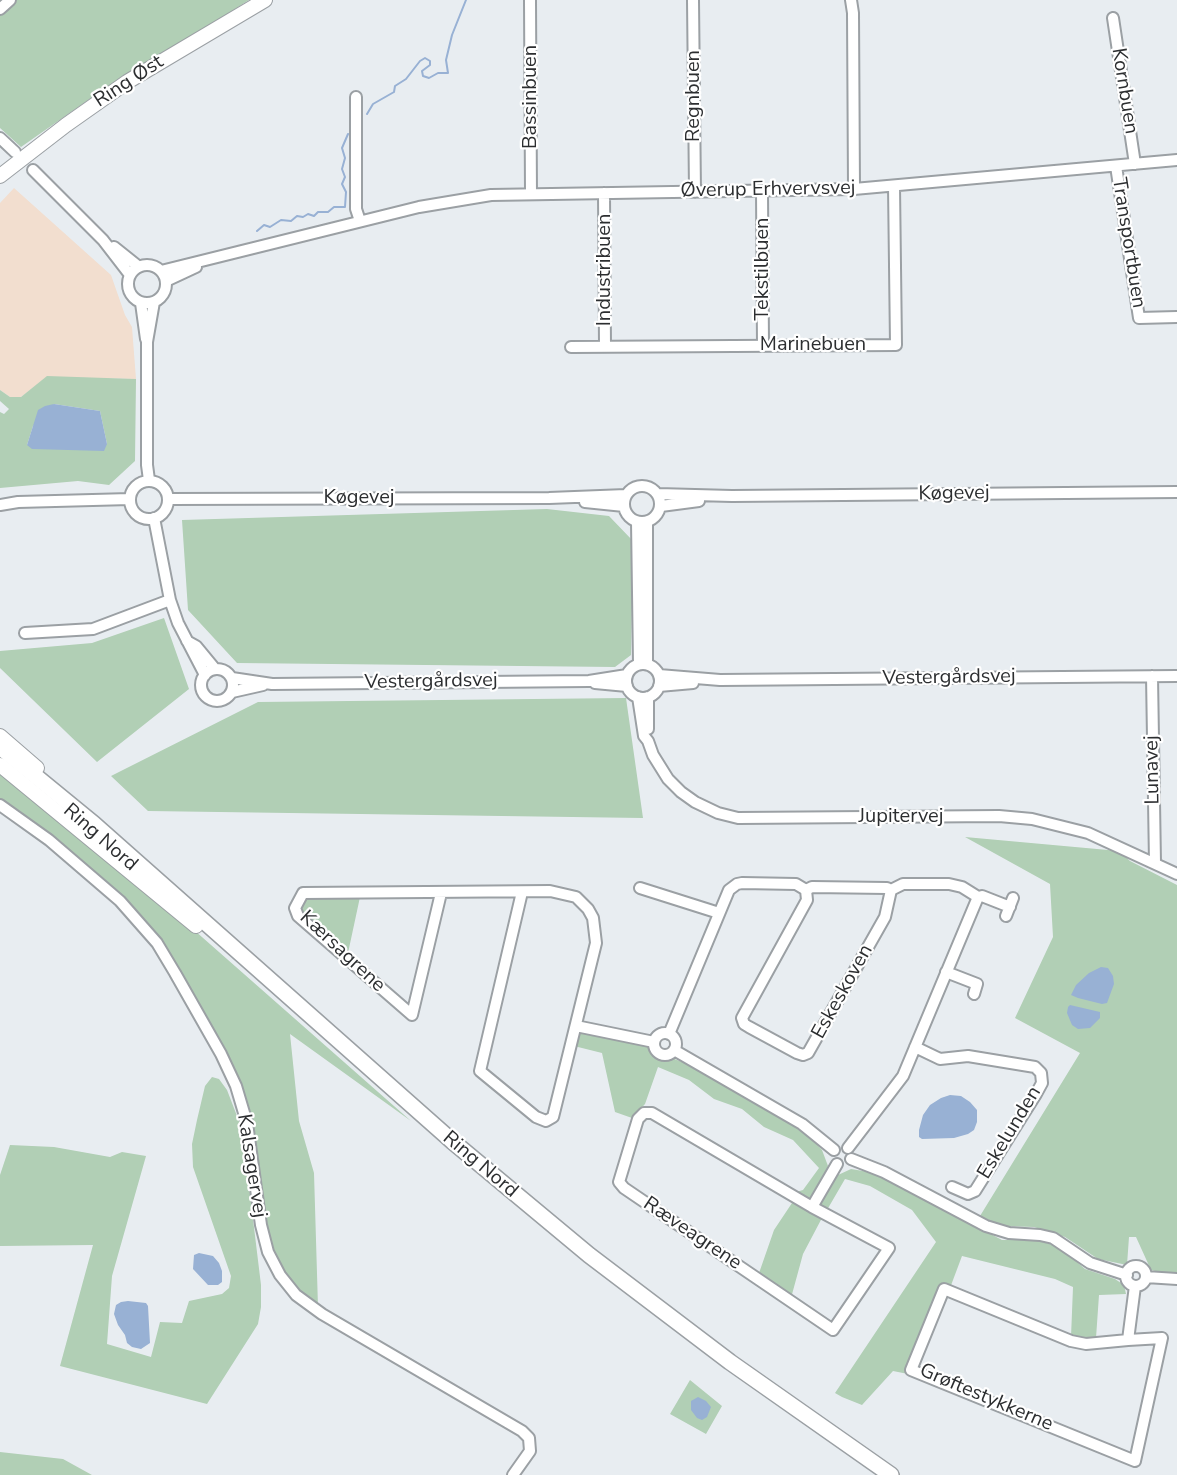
<!DOCTYPE html>
<meta charset="utf-8">
<style>
body{margin:0}
canvas{display:block;background:#e8edf1}
</style>
<canvas width="1177" height="1475"></canvas>
<script>
const ctx = document.querySelector('canvas').getContext('2d');
ctx.lineJoin = 'round';
function fillPath(path, color) { ctx.fillStyle = color; ctx.fill(path, 'evenodd'); }
const shape = rows => new Path2D(rows.map(r => 'M' + r).join(''));
function strokePath(path, color, width, dash) { ctx.strokeStyle = color; ctx.lineWidth = width; ctx.lineCap = dash ? 'butt' : 'round'; ctx.setLineDash(dash || []); ctx.stroke(path); }
function write(font, color, halo, rows, align = 'center') {
  ctx.font = font + ' "Nunito Sans",sans-serif'; ctx.lineWidth = 4.5; ctx.setLineDash([]); ctx.textBaseline = 'middle'; ctx.strokeStyle = halo; ctx.fillStyle = color; for (const [text, x, y, turn = 0] of rows) {
    ctx.save(); ctx.translate(x, y); ctx.rotate((+turn || 0) * Math.PI / 180); ctx.textAlign = isNaN(turn) ? turn : align; if (halo) ctx.strokeText(text, 0, 0); ctx.fillText(text, 0, 0); ctx.restore();
  }
}
const industrial = shape([
 [14,188,111,275,125,315,132,327,136,379,47,377,21,397,10,397,0,390,0,203]
]);
const green = shape([
 [17,0,249,0,166,53,124,75,21,147,0,128,0,15],
 [47,376,136,379,135,461,109,485,78,481,0,488,0,412,4,414,9,409,0,401,0,390,10,397,21,397],
 [54,404,100,411,107,444,27,445,33,426],
 [547,509,609,516,633,541,631,655,615,667,237,663,188,610,182,520],
 [164,618,189,689,97,762,0,668,0,651,92,643],
 [626,698,643,818,148,811,111,776,258,702],
 [0,769,194,930,411,1121,290,1034,299,1121,314,1173,318,1307,298,1293,282,1272,271,1250,263,1224,249,1123,159,940,8,805,0,800],
 [965,837,1119,851,1130,861,1177,885,1177,1273,1167,1274,1151,1270,1136,1237,1129,1237,1127,1265,1098,1259,1065,1237,1034,1227,1002,1226,980,1216,1080,1053,1015,1018,1053,937,1050,884],
 [305,897,360,897,348,953,300,915,298,908],
 [577,1030,648,1046,653,1054,661,1059,672,1058,697,1068,802,1128,822,1150,828,1166,812,1202,796,1192,803,1190,819,1168,793,1140,764,1127,742,1109,714,1099,689,1080,658,1067,645,1104,632,1118,615,1112,602,1053,574,1046],
 [212,1077,219,1079,227,1090,242,1129,261,1285,261,1307,258,1324,207,1404,60,1366,93,1245,0,1246,0,1175,10,1145,54,1147,110,1157,122,1152,146,1156,112,1276,107,1344,151,1357,160,1322,182,1323,189,1301,222,1294,229,1288,231,1276,193,1167,192,1144,197,1120,205,1086],
 [851,1169,875,1173,1002,1240,1036,1240,1060,1247,1085,1269,1115,1279,1124,1285,1126,1294,1099,1295,1096,1338,1071,1337,1073,1287,1055,1279,962,1256,950,1288,942,1286,908,1374,893,1371,862,1405,842,1397,835,1393,936,1242,912,1210,870,1186,845,1179,827,1210,819,1205,838,1175],
 [794,1200,823,1216,803,1254,791,1298,758,1276,774,1230],
 [690,1380,722,1406,706,1434,670,1414],
 [0,1452,63,1459,92,1475,0,1475]
]);
const water = shape([
 [54,404,100,411,107,444,104,451,32,449,27,445,38,410,45,406],
 [1101,967,1108,968,1113,976,1114,984,1107,1003,1102,1004,1078,998,1071,995,1076,985,1089,973],
 [1070,1005,1100,1012,1100,1018,1090,1028,1078,1029,1072,1025,1067,1013,1068,1007],
 [950,1095,961,1096,970,1102,977,1110,977,1122,974,1130,968,1134,954,1138,922,1139,919,1137,919,1130,923,1115,930,1105,941,1098],
 [199,1253,213,1256,219,1263,222,1271,222,1282,218,1285,208,1285,193,1269,194,1255],
 [128,1301,146,1303,148,1306,150,1343,141,1349,132,1347,127,1343,125,1335,118,1325,114,1314,116,1305,121,1302],
 [698,1397,706,1401,711,1407,707,1417,702,1420,697,1418,691,1410,691,1401]
]);
const stream = shape([
 [367,114,373,104,394,92,395,86,406,79,420,61,425,58,430,61,430,65,422,71,423,76,429,78,438,73,448,73,446,60,452,35,466,0],
 [257,231,264,225,270,227,281,220,291,221,297,216,303,217,308,214,314,216,318,212,328,212,334,207,345,207,346,192,342,184,345,177,342,169,345,158,342,148,348,134]
]);
const minor = shape([
 [530,0,531,194],
 [693,0,695,192],
 [851,0,853,13,854,189],
 [0,9,10,0],
 [1113,18,1135,164],
 [356,97,356,209,360,221],
 [0,138,15,152],
 [1116,166,1139,318,1177,317],
 [33,170,103,240,130,275],
 [762,191,763,346],
 [604,193,605,347],
 [114,247,139,267],
 '128 284a19 19 0 1 1 38 0a19 19 0 1 1-38 0Z',
 [161,271,419,207,491,195,854,189,1177,160],
 [166,281,196,267],
 [141,303,146,339],
 [571,347,896,345,894,186],
 [149,480,147,465,147,342,154,302],
 '130 500a19 19 0 1 1 38 0a19 19 0 1 1-38 0Z',
 '624 504a18 18 0 1 1 36 0a18 18 0 1 1-36 0Z',
 [658,494,732,496,1177,492],
 [169,499,549,498,626,495],
 [585,502,624,506],
 [0,505,18,502,130,499],
 [661,506,699,501],
 [154,518,170,600,178,623,205,675],
 [637,522,639,664],
 [647,522,647,664],
 [25,633,93,629,170,600],
 [187,641,196,646,215,669],
 '626 681a17 17 0 1 1 34 0a17 17 0 1 1-34 0Z',
 '201 685a16 16 0 1 1 32 0a16 16 0 1 1-32 0Z',
 [659,675,720,680,1177,676],
 [1152,676,1155,863],
 [232,678,272,684,589,681,627,675],
 [595,683,627,686],
 [659,686,693,683],
 [232,692,263,685],
 [638,697,644,736,648,741,653,755,668,779,681,792,695,802,718,813,738,818,999,816,1032,819,1088,833,1177,874],
 [648,697,648,729],
 [0,805,49,840,120,901,157,943,175,973,221,1054,236,1086,247,1123,261,1225,268,1252,280,1275,296,1295,322,1314,522,1431,529,1438,530,1451,513,1475],
 [640,888,719,913],
 [806,890,812,887,887,888,891,890,903,884,949,884,962,887,978,897,903,1076,848,1148],
 [441,893,412,1015,298,916,295,908,303,893,550,891,576,897,588,909,593,918,596,943,553,1117,546,1121,536,1117,480,1071,522,892],
 [978,897,982,896,1010,907],
 [1006,916,1013,898],
 [946,972,977,984,974,994],
 [576,1026,654,1042],
 '654 1044a11 11 0 1 1 22 0a11 11 0 1 1-22 0Z',
 [669,1034,729,890,737,884,742,883,796,884,806,890,807,900,742,1018,744,1024,749,1027,797,1053,803,1055,808,1053,885,917,891,890],
 [915,1047,940,1059,968,1056,1035,1067,1041,1073,1042,1083,1036,1094,975,1191,968,1194,952,1187],
 [674,1050,802,1124,834,1150],
 [851,1159,884,1172,986,1226,1009,1233,1040,1235,1053,1238,1090,1263,1127,1275],
 [812,1207,889,1248,833,1330,624,1188,619,1182,638,1119,644,1113,652,1113,812,1207,837,1164],
 '1126 1276a10 10 0 1 1 20 0a10 10 0 1 1-20 0Z',
 [1146,1277,1177,1279],
 [1128,1340,1086,1344,1071,1341,944,1289,911,1370,1135,1461,1162,1338,1128,1340,1135,1286]
]);
const major = shape([
 [0,176,66,125,127,82,265,0],
 [0,736,37,768],
 [0,765,196,926]
]);
const highway = shape([
 [0,747,94,824,452,1141,589,1255,730,1362,891,1475]
]);
const streetNames = [
 ["Ring Øst",129,82,-33],
 ["Kornbuen",1124,91,81],
 ["Regnbuen",694,96,-90],
 ["Bassinbuen",531,97,-90],
 ["Øverup Erhvervsvej",768,190,-1],
 ["Transportbuen",1128,243,81],
 ["Tekstilbuen",763,269,-90],
 ["Industribuen",605,270,-90],
 ["Marinebuen",813,345],
 ["Køgevej",954,494,-1],
 ["Køgevej",359,498],
 ["Vestergårdsvej",949,678,-1],
 ["Vestergårdsvej",431,682,-1],
 ["Lunavej",1153,770,-91],
 ["Jupitervej",901,817],
 ["Ring Nord",100,838,41],
 ["Kærsagrene",342,952,43],
 ["Eskeskoven",843,992,-61],
 ["Eskelunden",1010,1133,-59],
 ["Ring Nord",480,1165,40],
 ["Kalsagervej",251,1166,81],
 ["Ræveagrene",692,1234,34],
 ["Grøftestykkerne",986,1398,23]
];
fillPath(industrial, '#f2decf');
fillPath(green, '#b1cfb5');
fillPath(water, '#98b1d4');
strokePath(stream, '#98b1d4', 2);
strokePath(minor, '#9ba0a4', 14);
strokePath(major, '#9ba0a4', 16);
strokePath(highway, '#9ba0a4', 18);
strokePath(minor, '#fff', 10);
strokePath(major, '#fff', 14);
strokePath(highway, '#fff', 15);
write('20px', '#2c2e30', '#fff', streetNames);
</script>
